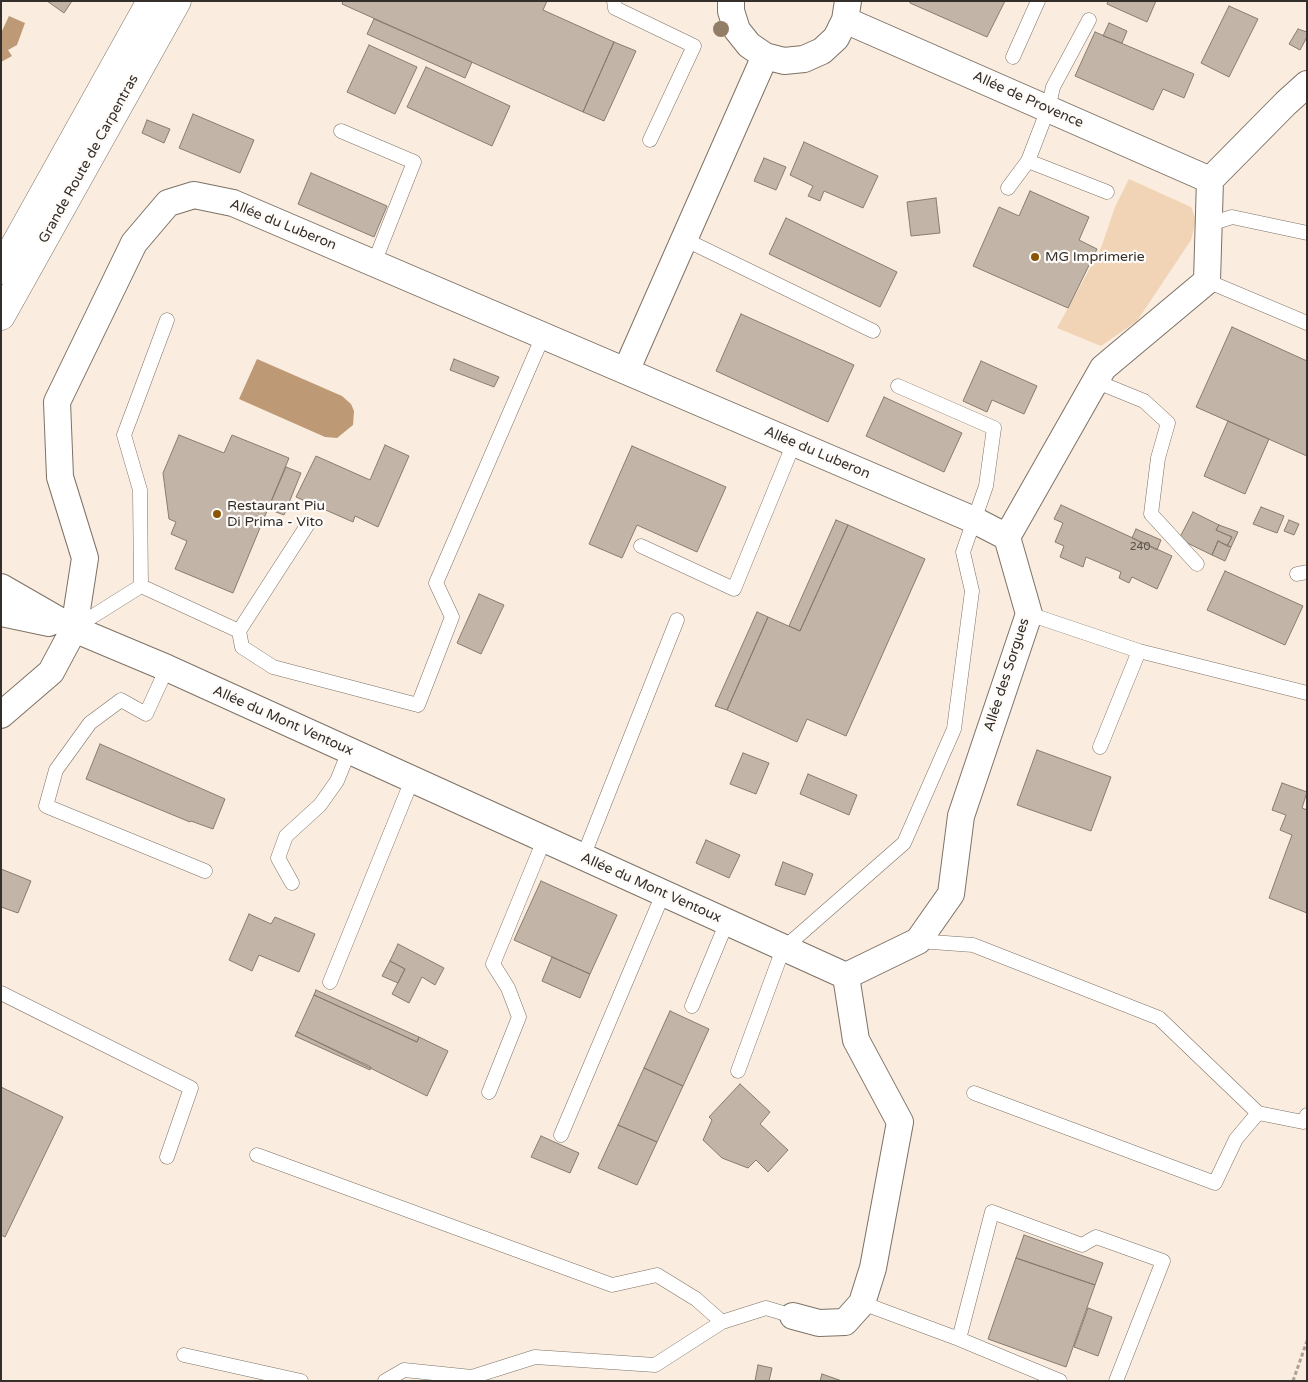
<!DOCTYPE html>
<meta charset="utf-8">
<style>
body{margin:0}
#map{position:relative;width:1308px;height:1382px;overflow:hidden;background:#faecde;font-family:"Varela Round",sans-serif}
canvas{display:block}
.frame{position:absolute;inset:0;border:2px solid #342f2a;pointer-events:none}
</style>
<div id="map">
<canvas width="1308" height="1382"></canvas>
<div class="frame"></div>
</div>
<script>
const ctx = document.querySelector('canvas').getContext('2d');
ctx.lineJoin = 'round';
function fillPath(path, color) { ctx.fillStyle = color; ctx.fill(path, 'evenodd'); }
const shape = rows => new Path2D(rows.map(r => 'M' + r).join(''));
function strokePath(path, color, width, dash) { ctx.strokeStyle = color; ctx.lineWidth = width; ctx.lineCap = dash ? 'butt' : 'round'; ctx.setLineDash(dash || []); ctx.stroke(path); }
function write(font, color, halo, rows, align = 'center') {
  ctx.font = font + ' "Varela Round",sans-serif'; ctx.lineWidth = 4.5; ctx.setLineDash([]); ctx.textBaseline = 'middle'; ctx.strokeStyle = halo; ctx.fillStyle = color; for (const [text, x, y, turn = 0] of rows) {
    ctx.save(); ctx.translate(x, y); ctx.rotate((+turn || 0) * Math.PI / 180); ctx.textAlign = isNaN(turn) ? turn : align; if (halo) ctx.strokeText(text, 0, 0); ctx.fillText(text, 0, 0); ctx.restore();
  }
}
const green = shape([
 [1129,179,1191,207,1196,220,1191,240,1137,321,1101,346,1057,328,1101,248,1115,207]
]);
const water = shape([
 [9,16,25,23,17,45,8,50,12,56,1,62,1,33],
 [257,359,342,396,351,404,354,411,353,425,337,438,325,437,239,399]
]);
const building = shape([
 [47,1,72,1,64,13,47,1],
 [343,1,547,1,543,10,614,42,583,112,342,4,343,1],
 [910,1,1005,1,987,37,910,3,910,1],
 [1108,1,1156,1,1147,22,1107,4,1108,1],
 [1229,6,1258,19,1229,77,1201,63,1229,6],
 [374,19,472,62,465,78,367,34,374,19],
 [1109,23,1127,31,1122,43,1103,36,1109,23],
 [1298,29,1307,32,1307,37,1300,50,1289,44,1298,29],
 [1095,32,1194,74,1184,98,1163,89,1153,110,1075,76,1095,32],
 [614,42,636,51,604,121,583,112,614,42],
 [369,45,417,67,395,114,347,92,369,45],
 [426,67,510,106,492,146,407,107,426,67],
 [193,114,254,140,240,173,179,148,193,114],
 [147,120,170,129,164,143,142,133,147,120],
 [804,142,878,176,863,208,824,191,820,201,808,196,813,186,790,175,804,142],
 [764,158,786,167,776,190,754,181,764,158],
 [311,173,387,206,374,237,298,204,311,173],
 [1030,191,1089,217,1079,240,1097,249,1068,308,973,266,999,207,1019,216,1030,191],
 [936,198,940,233,911,236,907,202,936,198],
 [786,218,897,272,880,307,769,254,786,218],
 [741,314,854,365,828,422,716,371,741,314],
 [1232,327,1307,361,1307,456,1196,407,1232,327],
 [454,359,499,377,494,387,450,370,454,359],
 [981,361,1037,386,1024,414,992,400,987,412,963,401,981,361],
 [884,397,962,433,944,472,866,436,884,397],
 [1228,421,1269,439,1245,494,1204,476,1228,421],
 [179,435,224,453,232,435,289,458,233,593,175,569,187,541,171,534,176,522,169,519,163,473,179,435],
 [385,445,409,456,378,527,355,516,353,522,296,497,316,456,370,480,385,445],
 [632,446,726,487,697,552,637,525,622,558,589,544,632,446],
 [286,467,301,473,284,515,268,509,286,467],
 [1061,505,1172,556,1157,589,1132,577,1129,583,1119,578,1121,572,1086,557,1083,567,1060,557,1064,546,1055,542,1063,523,1054,519,1061,505],
 [1261,507,1284,516,1277,533,1253,524,1261,507],
 [1193,512,1219,525,1216,530,1232,537,1227,546,1218,541,1212,555,1179,539,1193,512],
 [836,520,848,525,800,631,789,626,836,520],
 [1289,520,1299,524,1294,535,1284,531,1289,520],
 [848,525,925,559,846,736,807,719,797,742,727,710,768,617,800,631,848,525],
 [1219,525,1238,532,1231,547,1227,546,1232,537,1216,530,1219,525],
 [1136,529,1161,540,1157,550,1132,538,1136,529],
 [1218,541,1231,547,1225,561,1212,555,1218,541],
 [1225,571,1303,606,1285,645,1207,610,1225,571],
 [479,594,504,605,481,654,457,643,479,594],
 [757,612,768,617,727,710,715,706,757,612],
 [100,744,225,799,213,829,191,821,190,822,86,779,100,744],
 [1037,750,1111,777,1091,831,1017,805,1037,750],
 [743,753,769,763,756,794,730,784,743,753],
 [808,774,857,795,849,815,800,794,808,774],
 [1282,783,1307,792,1302,808,1307,810,1307,913,1269,898,1292,835,1280,830,1286,815,1272,810,1282,783],
 [706,840,740,855,729,878,696,863,706,840],
 [783,862,813,874,805,895,775,885,783,862],
 [1,869,31,881,18,913,1,907,1,869],
 [541,881,617,915,590,974,514,940,541,881],
 [249,914,271,924,275,917,315,934,299,972,259,955,252,971,229,960,249,914],
 [398,944,444,968,435,985,422,977,409,1003,392,994,405,969,390,961,398,944],
 [552,957,590,974,580,998,542,981,552,957],
 [390,961,405,969,398,983,382,976,390,961],
 [316,990,419,1037,417,1042,314,995,316,990],
 [314,995,417,1042,419,1037,448,1051,427,1096,297,1032,314,995],
 [670,1011,709,1029,683,1086,644,1068,670,1011],
 [297,1032,371,1067,370,1070,295,1036,297,1032],
 [644,1068,683,1086,657,1142,618,1125,644,1068],
 [740,1084,770,1112,760,1124,788,1150,768,1172,756,1160,748,1168,722,1158,703,1140,712,1120,709,1117,740,1084],
 [1,1087,63,1117,5,1237,1,1235,1,1087],
 [618,1125,657,1142,637,1185,598,1168,618,1125],
 [541,1136,579,1153,570,1173,531,1157,541,1136],
 [1024,1235,1103,1263,1095,1285,1016,1258,1024,1235],
 [1016,1258,1095,1285,1066,1367,988,1339,1016,1258],
 [1088,1308,1112,1317,1098,1356,1074,1347,1088,1308],
 [758,1365,772,1368,769,1381,755,1381,758,1365],
 [822,1374,842,1381,820,1381,822,1374]
]);
const path = shape([
 [1293,1381,1307,1341]
]);
const service = shape([
 [614,1,615,8,694,46,650,140],
 [1013,57,1038,1],
 [341,131,414,162,374,263],
 [1028,161,1107,192],
 [1008,188,1028,161,1048,109,1053,87,1089,20],
 [1210,224,1232,217,1307,233],
 [684,239,873,331],
 [1207,281,1307,323],
 [1095,381,1144,401,1168,423,1158,458,1151,514,1197,564],
 [641,546,734,589,794,443],
 [1297,574,1307,572],
 [141,586,239,631,308,524],
 [1029,614,1139,651,1100,747],
 [74,628,141,586,140,490,124,435,167,320],
 [239,631,242,647,273,667,418,705,452,617,436,583,543,336],
 [1139,651,1307,693],
 [167,668,146,714,121,700,90,723,56,770,46,806,205,871],
 [583,857,677,620],
 [292,883,278,858,286,836,320,805,337,781,349,751],
 [918,941,973,945,1159,1018,1258,1113,1236,1139,1215,1183,974,1093],
 [330,982,412,780],
 [1,993,191,1088,167,1157],
 [692,1006,727,922],
 [738,1071,783,949,904,843,954,729,972,591,963,552,986,486,994,428,898,386],
 [489,1092,519,1017,508,988,493,964,544,840],
 [1258,1113,1303,1122,1307,1115],
 [561,1135,663,894],
 [257,1155,612,1285,657,1275,696,1299,722,1322],
 [862,1303,959,1339,992,1212,1082,1245,1096,1237,1163,1261,1116,1381],
 [959,1339,1060,1381],
 [184,1355,301,1381],
 [385,1381,404,1370,472,1377,535,1357,655,1365,722,1322,766,1308,793,1316]
]);
const minor = shape([
 [731,1,731,11,737,30,749,45,765,56,784,61,804,59,822,51,836,38,845,20,848,1],
 [845,20,1210,180],
 [1210,180,1286,103,1307,84],
 [626,371,765,56],
 [1,587,74,629,167,668,846,976],
 [1,613,49,623],
 [1,715,51,672,74,629,85,558,60,477,57,402,134,243,168,203,194,195,233,203,974,520,1007,537],
 [846,976,918,941,951,894,961,816,1029,614,1007,537,1103,368,1207,281,1210,180],
 [793,1316,819,1323,845,1322,862,1303,873,1268,900,1122,856,1040,846,976]
]);
const secondary = shape([
 [1,270,151,1],
 [1,316,177,1]
]);
const trees = [
 [721,29]
];
const markers = [
 [1035,257,5,"#8b5604"],
 [217,514,5,"#8b5604"]
];
const numberNames = [
 ["240",1140,547]
];
const streetNames = [
 ["Allée de Provence",1028,100,24],
 ["Grande Route de Carpentras",89,159,-61],
 ["Allée du Luberon",283,225,22],
 ["Allée du Luberon",817,453,23],
 ["Allée des Sorgues",1007,675,-72],
 ["Allée du Mont Ventoux",283,721,24],
 ["Allée du Mont Ventoux",651,888,24]
];
const poiNames = [
 ["MG Imprimerie",1045,257],
 ["Restaurant Piu",227,506],
 ["Di Prima - Vito",227,522]
];
fillPath(green, '#f1d4b5');
fillPath(water, '#bd9a75');
fillPath(building, '#c2b5a8');
strokePath(building, '#887c6f', 1);
strokePath(service, '#7d7265', 15);
strokePath(minor, '#7d7265', 28);
strokePath(secondary, '#7d7265', 29);
strokePath(path, '#aca197', 3, [4, 2.5]);
strokePath(service, '#fff', 14);
strokePath(minor, '#fff', 26);
strokePath(secondary, '#fff', 28);
ctx.fillStyle = '#927e66';
for (const [x, y] of trees) { ctx.beginPath(); ctx.arc(x, y, 8, 0, 2 * Math.PI); ctx.fill(); }
for (const [x, y, r, color] of markers) { const dot = new Path2D(); dot.arc(x, y, r, 0, 2 * Math.PI); ctx.fillStyle = color; ctx.fill(dot); strokePath(dot, '#fefbf8', 2); }
write('11px', '#58504a', null, numberNames);
write('14px', '#342f2a', '#fefbf8', streetNames);
write('14px', '#342f2a', '#fefbf8', poiNames, 'left');
</script>
